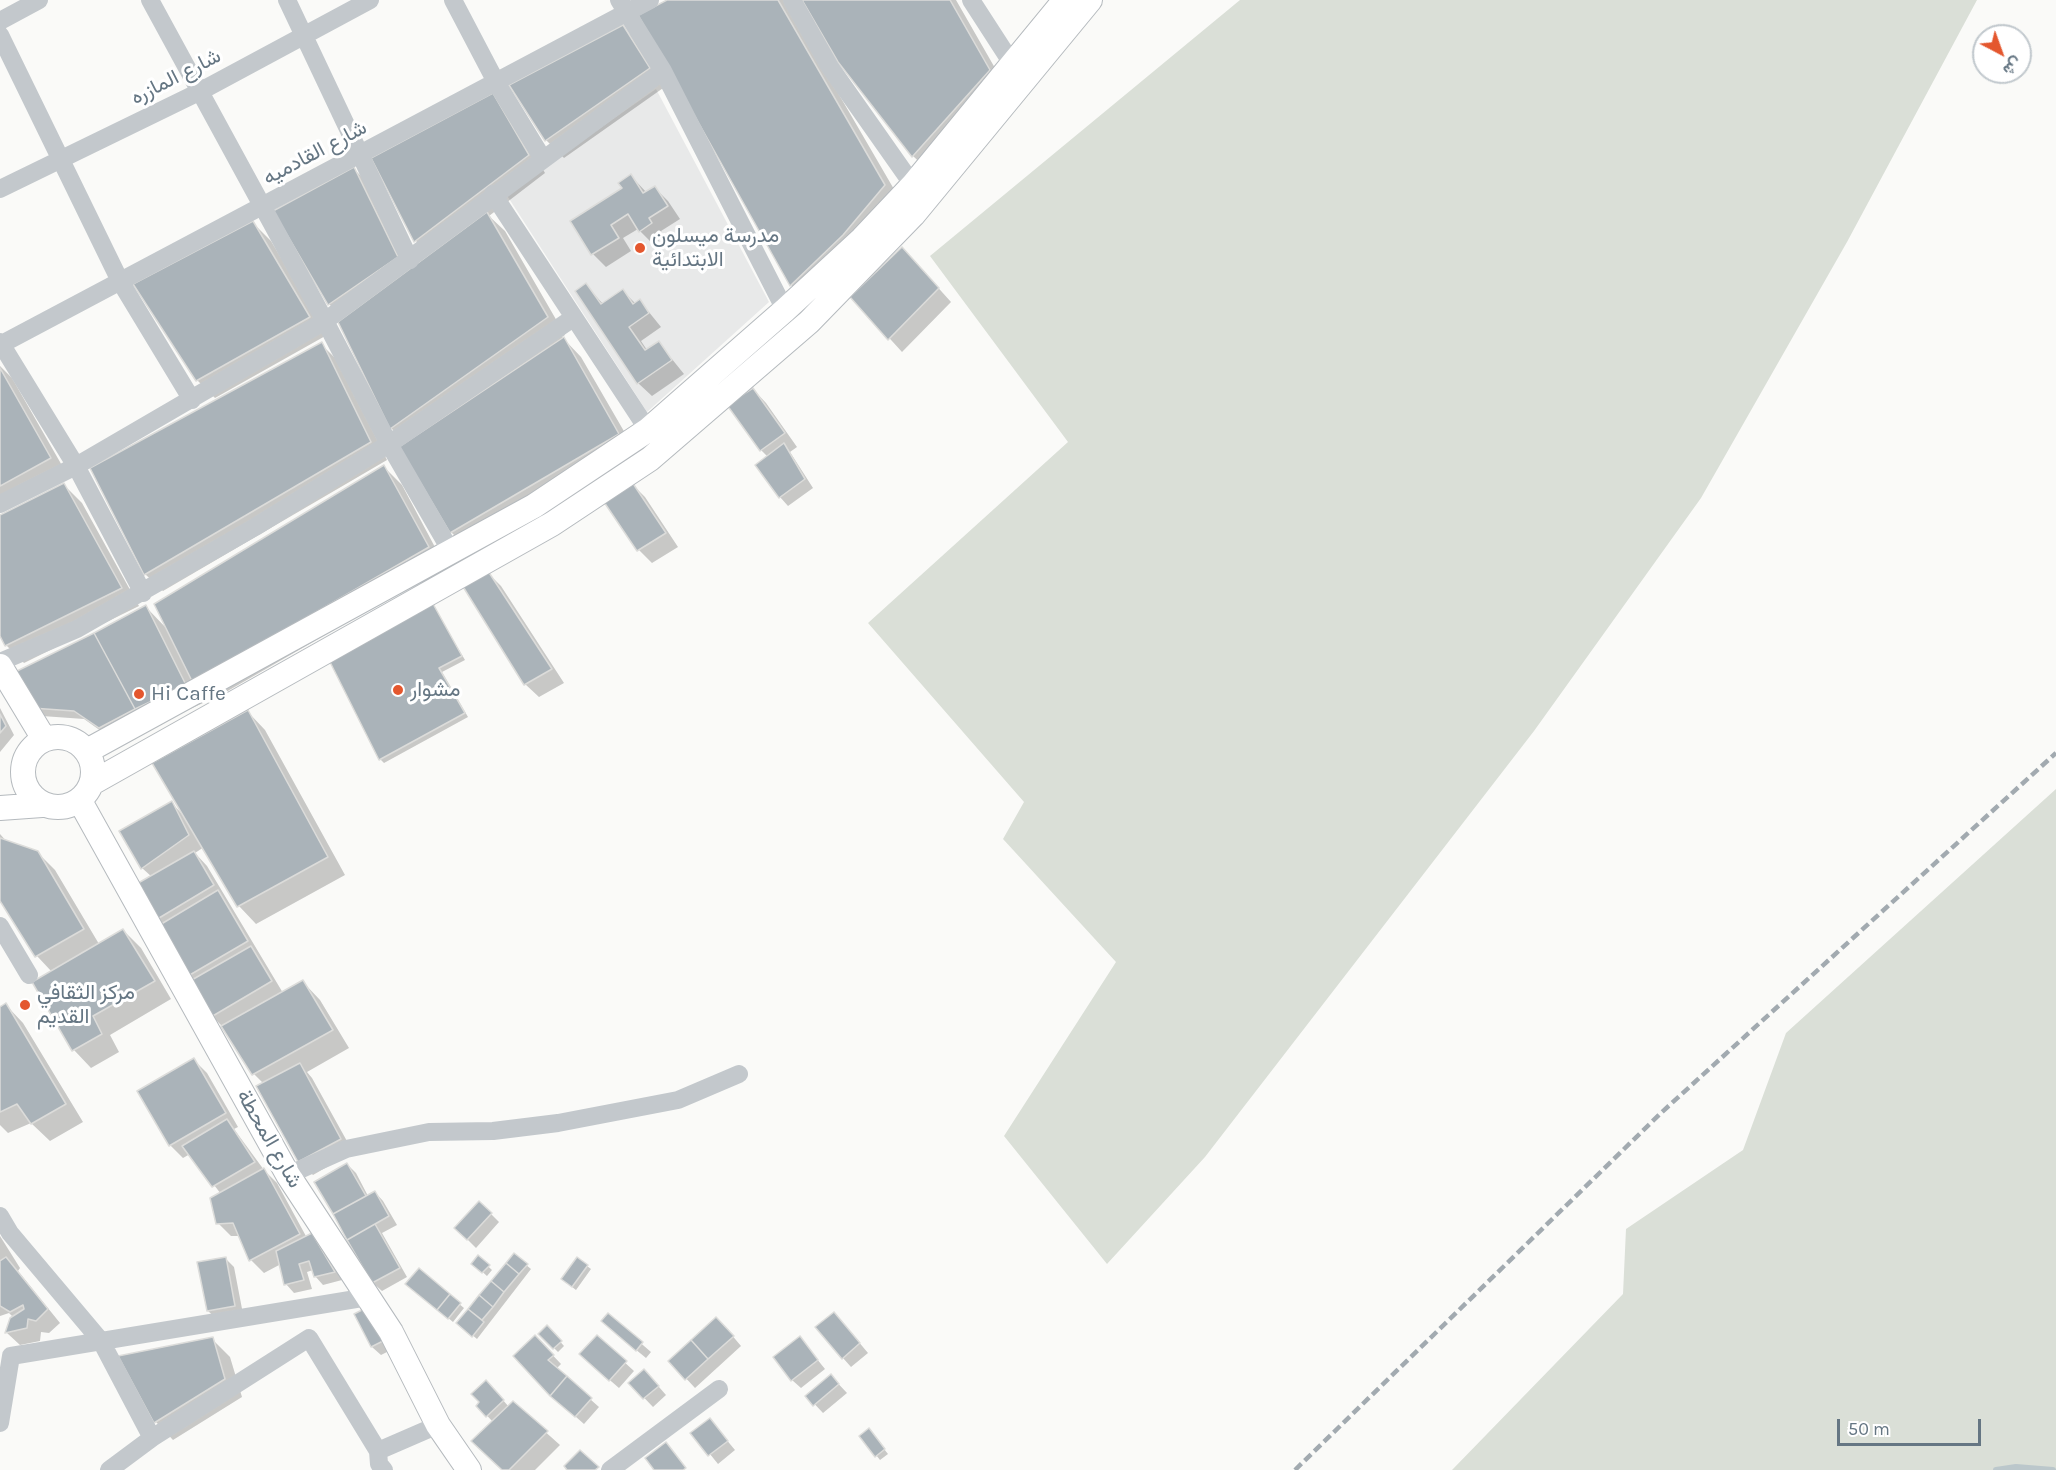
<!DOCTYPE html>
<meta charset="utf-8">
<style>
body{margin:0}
#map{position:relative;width:2056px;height:1470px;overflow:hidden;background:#fafaf8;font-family:Karla,Vazirmatn,sans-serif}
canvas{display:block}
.north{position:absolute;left:1972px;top:24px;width:60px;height:60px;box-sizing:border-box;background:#fff;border:2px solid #c1c8cd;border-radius:50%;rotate:139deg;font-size:16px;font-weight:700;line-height:24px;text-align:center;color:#657683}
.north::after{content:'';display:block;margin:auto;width:21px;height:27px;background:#e4572e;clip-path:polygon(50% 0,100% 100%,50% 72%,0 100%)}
.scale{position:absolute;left:1837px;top:1419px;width:144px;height:27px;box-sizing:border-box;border:3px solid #657683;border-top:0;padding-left:8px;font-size:18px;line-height:21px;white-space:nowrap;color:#657683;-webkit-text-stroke:4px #fff;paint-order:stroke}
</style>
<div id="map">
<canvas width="2056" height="1470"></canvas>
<div class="north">ش</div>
<div class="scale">50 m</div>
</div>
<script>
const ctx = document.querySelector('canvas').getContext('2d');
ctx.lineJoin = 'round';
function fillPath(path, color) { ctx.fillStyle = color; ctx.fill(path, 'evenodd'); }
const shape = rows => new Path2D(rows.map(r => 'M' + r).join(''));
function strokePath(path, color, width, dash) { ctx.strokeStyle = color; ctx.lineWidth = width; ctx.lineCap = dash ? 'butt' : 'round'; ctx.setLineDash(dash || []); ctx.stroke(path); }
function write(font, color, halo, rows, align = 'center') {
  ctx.font = font + ' Karla,Vazirmatn,sans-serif'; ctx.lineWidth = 6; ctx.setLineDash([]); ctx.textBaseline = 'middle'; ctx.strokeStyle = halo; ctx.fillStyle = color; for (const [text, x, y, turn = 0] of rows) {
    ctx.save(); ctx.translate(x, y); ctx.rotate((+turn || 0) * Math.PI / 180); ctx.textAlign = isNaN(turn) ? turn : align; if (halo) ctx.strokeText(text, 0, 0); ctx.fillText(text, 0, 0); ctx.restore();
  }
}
const built = shape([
 [656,89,769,302,647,412,506,194]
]);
const green = shape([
 [1240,0,1977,0,1847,242,1701,498,1534,731,1205,1157,1107,1264,1004,1136,1116,962,1003,839,1024,802,868,623,1068,442,930,256],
 [2056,789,2056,1470,1452,1470,1623,1294,1626,1229,1743,1150,1786,1033]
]);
const shadow = shape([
 [671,0,784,0,902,203,809,302,791,285,640,16],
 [804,0,956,0,1007,89,931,173,913,156,839,61],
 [622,27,640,44,666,86,564,158,546,140],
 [510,112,545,173,489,216,505,231,565,335,562,337,581,357,636,452,469,550,451,532,407,444,392,429,340,323,344,319,329,304,275,211,354,169,372,187,412,269,430,256,416,241,373,159],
 [631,176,647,193,655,188,668,201,680,219,661,231,664,237,653,244,638,229,623,238,631,251,606,267,593,254],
 [253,223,271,241,327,335,215,398,197,380],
 [915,262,951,302,902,352,852,297],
 [586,285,603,304,623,291,636,304,640,301,661,327,641,341,647,350,659,343,684,374,652,396,638,383],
 [321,344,339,362,387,460,163,591,145,574],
 [0,366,12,378,68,476,0,513],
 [753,389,766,403,797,447,790,452,813,488,788,506,780,497,768,457,761,450],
 [384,467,402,485,445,566,212,700,192,680,203,703,154,726,108,736,84,719,42,716,33,707,146,607,168,630],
 [632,484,645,497,678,547,652,563,639,550],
 [64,485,82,503,139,606,24,663,6,645,0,633,0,517],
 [488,573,501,586,564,683,539,697,525,684],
 [432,604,465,660,442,672,468,717,384,763,380,759],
 [0,708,14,735,0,752],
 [248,712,265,730,345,875,256,924,239,906,204,847,195,853,207,866,283,993,303,982,320,1000,349,1048,307,1072,312,1078,353,1152,313,1175,299,1161,264,1084,254,1074,225,1029,212,1016,194,980,155,920,152,877,142,868,172,803,183,815],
 [0,834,7,842,37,852,55,870,99,944,123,930,141,948,171,999,110,1035,119,1052,91,1068,74,1050,34,983,52,972,37,956,0,898],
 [6,1005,23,1023,83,1122,50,1141,31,1123,8,1133,0,1125,0,1008],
 [194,1060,207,1073,238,1127,234,1129,264,1170,277,1183,307,1238,312,1235,321,1244,342,1280,323,1285,315,1276,313,1270,307,1272,312,1289,294,1293,286,1284,281,1264,264,1273,251,1260,240,1236,231,1236,218,1223,221,1194,190,1154,183,1158,170,1145],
 [347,1164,356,1173,368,1196,375,1192,383,1201,397,1225,382,1233,407,1277,382,1291,373,1283,316,1182],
 [491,1214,499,1222,476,1248,456,1228],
 [0,1236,20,1268,18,1271,60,1323,49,1333,41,1332,40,1341,20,1345,7,1333,13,1317,9,1313,0,1316],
 [514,1255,531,1269,477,1339,458,1323],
 [478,1257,492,1270,487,1276,477,1267],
 [225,1258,234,1267,243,1314,217,1319,208,1311],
 [587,1266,591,1269,576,1290,567,1283],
 [452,1298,464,1308,453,1322,447,1317],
 [366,1310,391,1350,381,1355,372,1347,356,1315],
 [608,1315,651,1352,646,1358,612,1330],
 [842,1322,868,1353,851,1367,843,1358],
 [547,1327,564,1346,558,1352,540,1334],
 [725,1327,741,1346,695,1388,670,1361],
 [597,1337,634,1371,619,1388,590,1363],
 [800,1338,825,1369,801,1388,792,1380],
 [212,1339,230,1357,242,1397,173,1440,156,1422,120,1357],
 [544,1346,561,1364,556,1369,599,1407,584,1424,551,1395],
 [831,1376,847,1393,823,1413,807,1396],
 [652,1379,666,1395,653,1407,630,1383],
 [495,1391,509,1407,513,1403,560,1445,535,1470,503,1470,493,1422,478,1406],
 [710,1420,735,1450,718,1464,693,1433],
 [872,1434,888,1454,880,1460,861,1436]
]);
const stream = shape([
 [1996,1470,2016,1467,2053,1470]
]);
const building = shape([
 [667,0,778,0,885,185,843,235,790,286,638,15,667,0],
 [802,0,950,0,990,70,912,157,838,62,802,0],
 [623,25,650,68,545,141,509,85,623,25],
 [493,93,529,155,414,242,371,158,493,93],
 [354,167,398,257,328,305,273,211,354,167],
 [631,174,643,193,655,186,668,206,649,218,652,223,639,232,628,214,611,225,619,238,591,255,570,221,622,188,618,183,631,174],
 [487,212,548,317,390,429,338,322,487,212],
 [253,221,310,317,196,381,133,284,253,221],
 [902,247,939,288,888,340,850,297,902,247],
 [586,283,601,304,623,289,633,304,640,299,649,313,629,327,645,350,659,341,672,360,637,384,575,291,586,283],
 [564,337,619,434,450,533,399,447,564,337],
 [322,342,371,442,144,575,90,468,322,342],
 [0,368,51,458,0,486,0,368],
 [753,388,785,433,760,451,727,405,753,388],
 [784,443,805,479,779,498,755,465,784,443],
 [384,465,429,547,193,683,154,604,384,465],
 [632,482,666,533,637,551,604,502,632,482],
 [64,483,122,588,5,646,0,636,0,515,64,483],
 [488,571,552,669,524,685,462,585,488,571],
 [432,602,462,656,439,668,465,713,379,760,329,660,432,602],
 [146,605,186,685,135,709,94,633,146,605],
 [94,633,135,709,99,728,74,711,32,708,11,674,94,633],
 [248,710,328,857,237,907,152,763,248,710],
 [0,714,6,726,0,733,0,714],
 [172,801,189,835,141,869,119,831,172,801],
 [0,838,38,851,84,929,35,957,0,901,0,838],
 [194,851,214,885,154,921,133,886,194,851],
 [218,890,248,941,188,976,158,926,218,890],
 [123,929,155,981,93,1016,102,1034,72,1051,32,982,123,929],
 [251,946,272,981,211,1017,190,981,251,946],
 [303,980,333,1030,252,1075,221,1026,303,980],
 [6,1003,66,1104,31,1124,17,1104,0,1112,0,1007,6,1003],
 [194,1058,226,1113,169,1146,137,1091,194,1058],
 [300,1063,341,1139,298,1162,256,1086,300,1063],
 [227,1119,255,1162,212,1187,182,1146,227,1119],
 [347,1163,366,1196,333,1214,314,1182,347,1163],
 [264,1168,300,1234,249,1261,233,1223,216,1224,210,1198,264,1168],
 [375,1191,389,1216,347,1240,333,1214,375,1191],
 [479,1201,492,1213,467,1240,454,1228,479,1201],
 [375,1224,400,1268,372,1283,347,1240,375,1224],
 [312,1233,335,1272,314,1277,309,1261,299,1264,304,1280,284,1285,276,1251,312,1233],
 [514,1253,528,1264,519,1274,506,1263,514,1253],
 [478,1255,490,1265,482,1273,471,1264,478,1255],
 [6,1257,48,1309,36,1321,28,1319,27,1328,5,1333,10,1318,24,1309,23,1305,10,1312,0,1306,0,1261,6,1257],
 [226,1257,235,1306,207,1311,197,1262,226,1257],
 [577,1257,588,1265,572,1287,561,1279,577,1257],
 [506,1263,519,1274,504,1292,491,1281,506,1263],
 [419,1268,450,1294,437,1310,405,1284,419,1268],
 [491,1281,504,1292,493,1307,479,1295,491,1281],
 [450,1294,461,1303,448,1319,437,1310,450,1294],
 [479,1295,493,1307,482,1320,468,1309,479,1295],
 [366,1308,383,1341,371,1347,354,1314,366,1308],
 [468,1309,484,1322,472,1337,456,1323,468,1309],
 [834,1312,860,1343,842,1359,815,1327,834,1312],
 [608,1313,643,1342,636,1351,601,1321,608,1313],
 [716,1317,734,1336,708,1359,691,1340,716,1317],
 [547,1325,562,1341,553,1349,538,1334,547,1325],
 [535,1335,554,1355,548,1360,567,1376,550,1396,513,1356,535,1335],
 [597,1335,627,1361,609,1381,579,1354,597,1335],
 [800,1336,818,1360,791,1381,773,1357,800,1336],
 [213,1337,225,1379,154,1423,118,1356,213,1337],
 [691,1340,708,1359,685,1380,668,1361,691,1340],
 [644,1369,659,1386,643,1399,628,1383,644,1369],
 [831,1374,839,1384,813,1406,805,1396,831,1374],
 [567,1376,592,1398,575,1417,550,1396,567,1376],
 [486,1380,504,1400,486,1417,476,1406,479,1402,471,1394,486,1380],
 [513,1401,548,1431,509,1470,502,1470,471,1441,513,1401],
 [710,1418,728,1441,708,1456,690,1433,710,1418],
 [869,1428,885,1449,875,1457,859,1436,869,1428],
 [666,1442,686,1468,683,1470,654,1470,645,1458,666,1442],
 [580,1450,599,1467,595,1470,567,1470,564,1466,580,1450]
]);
const minor = shape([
 [150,0,325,321,389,444,452,553],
 [287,0,410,260],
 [453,0,496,82,543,159],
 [619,0,663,71,785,310],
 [792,0,830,67,913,185,913,196],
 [971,0,1013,65],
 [0,21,39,0],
 [0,35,120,281,192,400],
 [0,189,199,92,370,0],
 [493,194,648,430],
 [0,342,76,466,143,593],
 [0,345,650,0],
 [0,504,76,466,325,321,663,71],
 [0,662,77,629,255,527,389,444,573,318],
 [0,926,29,975],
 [288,1175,346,1149,429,1132,493,1131,558,1123,678,1100,739,1074],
 [0,1216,10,1233,101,1341,152,1438],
 [0,1423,11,1356,368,1297],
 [378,1451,438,1425],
 [109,1470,152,1438,309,1338,378,1451,379,1464,384,1470],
 [610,1470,719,1389]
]);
const major = shape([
 [0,666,44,739],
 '23 772a35 35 0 1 1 70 0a35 35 0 1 1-70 0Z',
 [87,751,534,506,648,430,785,310,862,239,913,185,1065,0],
 [92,783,552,524,650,459,809,322,913,215,1090,0],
 [80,801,288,1175,391,1332,438,1425,469,1470],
 [0,808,42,805]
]);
const rail = shape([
 [1295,1470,1662,1112,2056,753]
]);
const markers = [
 [640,248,6,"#e4572e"],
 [398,690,6,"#e4572e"],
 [139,694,6,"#e4572e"],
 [25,1005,6,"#e4572e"]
];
const streetNames = [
 ["شارع المازره",176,77,-27],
 ["شارع القادميه",315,153,-28],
 ["شارع المحطة",269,1139,60]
];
const poiNames = [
 ["مدرسة ميسلون",652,236],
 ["الابتدائية",652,260],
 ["مشوار",410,690],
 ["Hi Caffe",151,694],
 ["مركز الثقافي",37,993],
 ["القديم",37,1017]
];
fillPath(built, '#e8e9e9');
fillPath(green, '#dadfd7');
fillPath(shadow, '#0003');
strokePath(stream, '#bbc7cb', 6);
fillPath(building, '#aab3b9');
strokePath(building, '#dcdcda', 1.5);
strokePath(major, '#b5babe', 26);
strokePath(minor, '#c3c8cc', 18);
strokePath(major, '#fff', 24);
strokePath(rail, '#a2aab0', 4.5, [9, 4.5]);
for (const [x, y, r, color] of markers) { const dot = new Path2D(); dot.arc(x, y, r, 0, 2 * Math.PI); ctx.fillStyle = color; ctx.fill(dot); strokePath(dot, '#fff', 2); }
write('21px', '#657683', '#fff', streetNames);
write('21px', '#657683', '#fff', poiNames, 'left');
</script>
